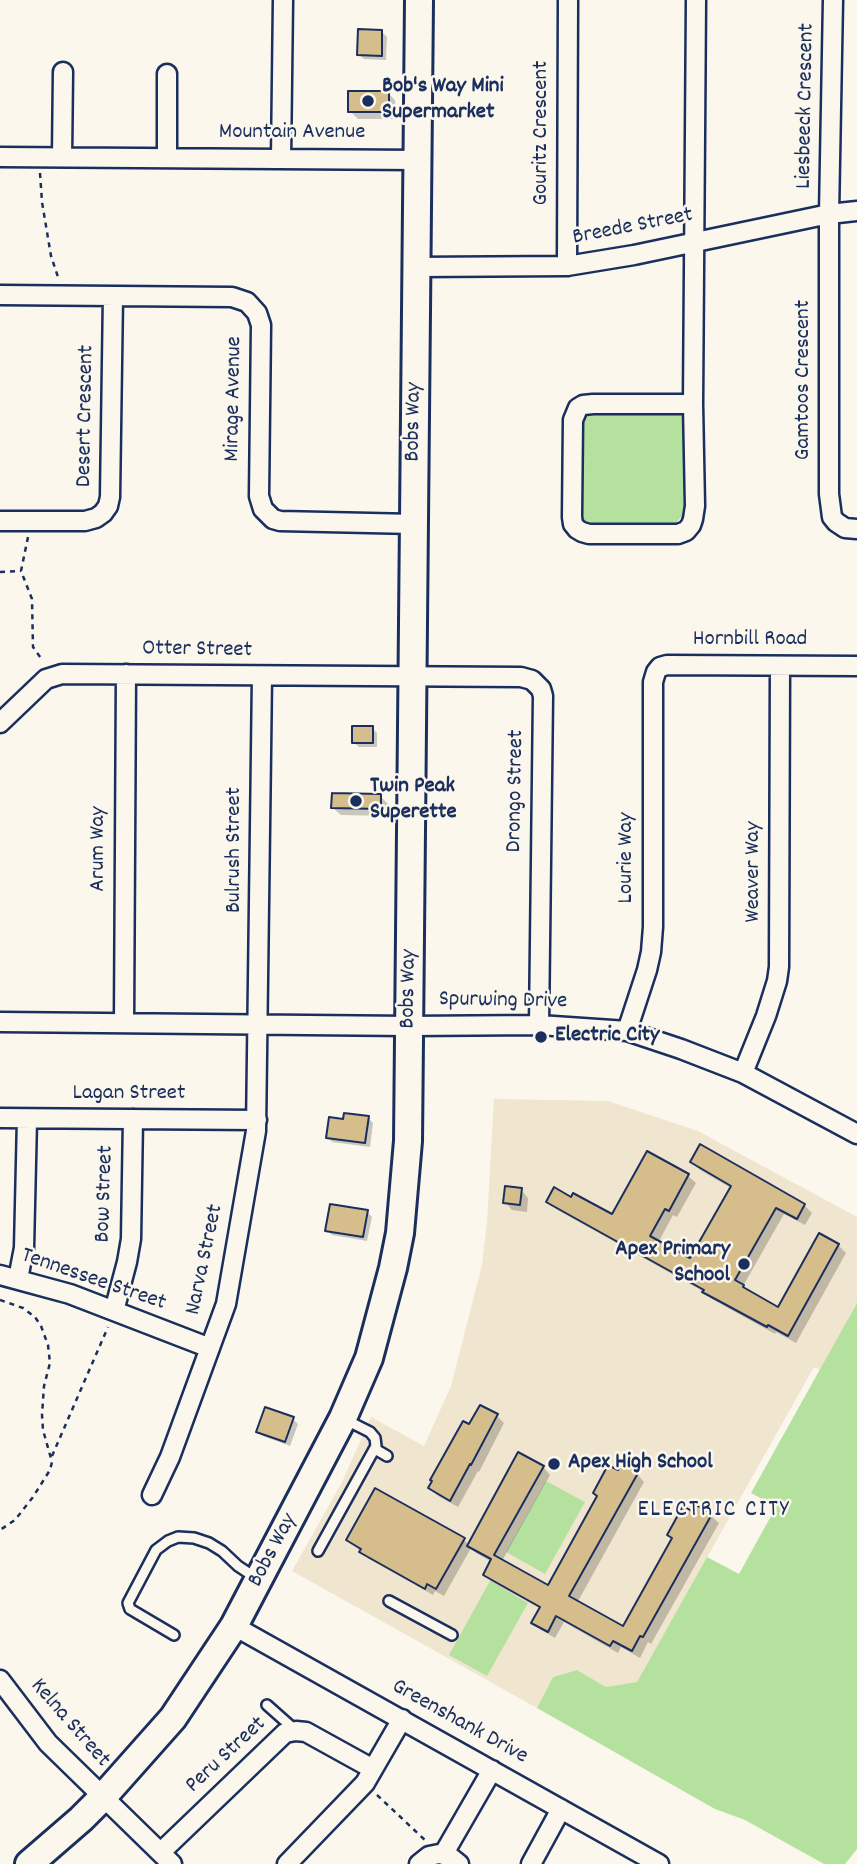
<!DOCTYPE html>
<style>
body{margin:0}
canvas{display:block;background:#fbf7ec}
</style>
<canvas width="857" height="1864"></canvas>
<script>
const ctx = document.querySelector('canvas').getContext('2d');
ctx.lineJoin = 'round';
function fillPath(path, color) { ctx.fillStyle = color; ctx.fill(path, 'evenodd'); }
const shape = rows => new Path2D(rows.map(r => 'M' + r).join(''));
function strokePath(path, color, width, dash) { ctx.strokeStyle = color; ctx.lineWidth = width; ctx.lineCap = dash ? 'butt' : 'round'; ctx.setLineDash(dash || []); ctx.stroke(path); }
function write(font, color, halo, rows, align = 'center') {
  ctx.font = font + ' Dekko,sans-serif'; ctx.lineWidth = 5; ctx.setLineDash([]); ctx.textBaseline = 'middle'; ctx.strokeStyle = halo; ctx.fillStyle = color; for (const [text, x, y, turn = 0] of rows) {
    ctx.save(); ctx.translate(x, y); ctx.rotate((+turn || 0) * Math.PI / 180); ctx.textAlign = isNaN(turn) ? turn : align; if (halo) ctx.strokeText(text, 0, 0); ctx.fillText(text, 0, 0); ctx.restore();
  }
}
const built = shape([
 [494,1099,608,1101,698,1131,857,1217,857,1303,820,1370,814,1367,637,1682,606,1687,577,1670,553,1677,537,1708,292,1571,342,1482,371,1417,424,1446,451,1386,482,1265,487,1222]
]);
const green = shape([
 [586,414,681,415,685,423,684,514,675,524,580,523,582,418],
 [857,1303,857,1849,845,1864,824,1864,745,1820,715,1809,537,1708,553,1677,577,1670,606,1687,637,1682,707,1557,739,1574,776,1507,751,1493],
 [546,1481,585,1502,545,1574,506,1552],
 [490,1581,528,1603,487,1676,449,1655]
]);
const shadow = shape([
 [382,32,387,37,386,60,364,59,359,55],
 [388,93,395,100,396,119,358,119,350,111],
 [372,728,377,733,377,747,359,747,354,742],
 [380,796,388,804,388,816,341,815,333,808],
 [368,1118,373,1123,370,1147,332,1142,328,1137,344,1121],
 [701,1146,804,1205,812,1213,805,1225,784,1214,743,1286,751,1294,778,1309,819,1235,838,1245,846,1253,796,1343,776,1332,775,1334,728,1308,712,1299,706,1293,556,1209,548,1202,612,1217,648,1153,688,1176,696,1183,677,1217,673,1215,658,1243,690,1260,731,1188,700,1170,692,1162],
 [521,1190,528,1198,527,1212,512,1210,505,1202],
 [367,1212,372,1217,367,1241,332,1235,327,1230],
 [266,1409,293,1419,298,1424,290,1446,263,1436,258,1431],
 [498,1417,504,1423,479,1472,478,1471,458,1507,438,1496,430,1488,481,1441,484,1442],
 [543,1467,550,1475,502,1561,549,1587,618,1472,637,1474,644,1482,577,1603,624,1628,693,1514,711,1516,719,1523,651,1644,648,1642,640,1658,621,1647,618,1653,564,1622,555,1638,541,1630,533,1622,541,1609,492,1582,485,1575,492,1562,476,1553,471,1548,444,1596,435,1591,433,1595,369,1559,348,1540,464,1540,469,1545]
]);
const building = shape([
 [358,29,382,30,382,56,357,55,358,29],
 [348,91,389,91,389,112,348,112,348,91],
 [352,726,373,726,373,743,352,743,352,726],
 [332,793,381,794,381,809,331,808,332,793],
 [344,1113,369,1116,365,1143,326,1138,329,1117,343,1119,344,1113],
 [700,1144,805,1204,797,1219,776,1208,735,1280,744,1285,743,1287,778,1307,819,1233,839,1244,788,1336,768,1325,767,1327,719,1301,702,1292,704,1290,546,1202,554,1187,571,1197,573,1193,612,1214,647,1151,689,1174,669,1211,665,1209,650,1236,690,1258,731,1186,690,1162,700,1144],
 [505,1186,522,1188,520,1205,503,1203,505,1186],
 [330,1204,368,1210,363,1237,325,1231,330,1204],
 [480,1405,498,1414,471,1465,470,1464,450,1501,428,1488,432,1481,430,1480,463,1421,469,1424,480,1405],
 [265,1407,294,1417,285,1442,256,1432,265,1407],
 [518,1452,544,1466,494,1555,548,1585,597,1496,593,1493,608,1465,618,1470,621,1463,638,1473,569,1596,623,1626,672,1538,667,1535,683,1506,692,1511,696,1505,712,1514,643,1637,640,1636,632,1651,613,1641,610,1646,556,1616,548,1632,531,1623,540,1607,483,1575,491,1559,467,1546,518,1452],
 [375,1488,465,1538,436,1589,427,1584,425,1589,359,1552,361,1549,346,1540,375,1488]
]);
const path = shape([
 [40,173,42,202,51,256,59,280],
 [28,537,21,571,32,599,33,647,43,661],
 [0,572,21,571],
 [0,1300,23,1308,35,1317,41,1326,48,1345,50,1363,44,1386,42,1415,43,1430,52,1462,50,1470,33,1497,15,1520,0,1530],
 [52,1456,108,1327],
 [377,1795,426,1841]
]);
const lane = shape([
 [375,1449,387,1456],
 [318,1551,376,1446,375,1438,370,1432,346,1420],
 [389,1601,452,1635],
 [174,1635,130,1609,128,1603,156,1550,168,1541,178,1537,194,1538,209,1543,222,1551,238,1566,256,1578],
 [267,1705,294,1729]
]);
const street = shape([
 [833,0,829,214,829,494,832,517,836,522,845,528,857,529],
 [167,74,167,158],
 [0,157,417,160],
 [62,157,63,72],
 [281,159,283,0],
 [567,266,568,0],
 [416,267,567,266,634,255,829,214,857,211],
 [0,295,232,297,247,302,257,313,261,325,259,496,263,509,273,519,280,521,414,524],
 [693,404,593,404,583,405,578,408,573,420,572,517,573,524,577,529,582,532,589,534,678,534,686,531,691,525,693,519,695,506,693,404,696,0],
 [0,521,85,521,96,518,103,513,108,506,110,497,113,296],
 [0,723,46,679,62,674,521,677,532,680,541,689,543,696,539,1025],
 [0,1022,409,1026,539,1025,627,1031,681,1049,743,1073,857,1134],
 [124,1023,126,674],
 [627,1031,647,970,651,952,653,927,653,682,656,672,660,667,667,665,857,666],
 [743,1073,766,1016,777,981,779,967,780,666],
 [0,1118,257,1120],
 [0,1275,70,1294,210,1348],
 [18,1279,24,1248,27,1119],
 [114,1311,127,1262,131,1239,133,1119],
 [152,1495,170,1457,226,1304,256,1131,262,676],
 [234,1626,659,1864],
 [0,1680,48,1743,172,1864],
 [161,1852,285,1733,296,1731,306,1732,373,1769],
 [443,1855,492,1770],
 [287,1864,365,1783,402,1719],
 [419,1864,429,1856,439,1854,449,1856,459,1864],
 [531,1864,561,1809]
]);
const secondary = shape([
 [29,1864,81,1819,102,1798,173,1718,234,1626,343,1418,369,1358,393,1268,400,1233,408,1141,419,0]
]);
const markers = [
 [368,101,7,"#1b2f5e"],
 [356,801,7,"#1b2f5e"],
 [541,1037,7,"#1b2f5e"],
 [744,1264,7,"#1b2f5e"],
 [554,1464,7,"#1b2f5e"]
];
const poiNames = [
 ["Bob's Way Mini",382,88],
 ["Supermarket",382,114],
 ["Twin Peak",370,788],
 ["Superette",370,814],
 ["Electric City",555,1037],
 ["Apex Primary",730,1251,"right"],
 ["School",730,1277,"right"],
 ["Apex High School",568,1464]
];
const streetNames = [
 ["Liesbeeck Crescent",807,106,-89],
 ["Gouritz Crescent",543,133,-90],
 ["Mountain Avenue",292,134],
 ["Breede Street",633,228,-11],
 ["Gamtoos Crescent",805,380,-90],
 ["Mirage Avenue",235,399,-89],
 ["Desert Crescent",87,416,-89],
 ["Bobs Way",415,422,-89],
 ["Hornbill Road",750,641],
 ["Otter Street",197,651,1],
 ["Drongo Street",517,791,-89],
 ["Arum Way",100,849,-90],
 ["Bulrush Street",236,850,-90],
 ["Lourie Way",628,858,-90],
 ["Weaver Way",755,872,-90],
 ["Bobs Way",410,989,-89],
 ["Spurwing Drive",503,1002,1],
 ["Lagan Street",129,1095],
 ["Bow Street",106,1194,-88],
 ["Narva Street",206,1260,-78],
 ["Tennessee Street",93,1281,19],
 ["Bobs Way",274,1551,-62],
 ["Greenshank Drive",459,1723,29],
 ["Kelna Street",69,1724,49],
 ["Peru Street",227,1756,-43]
];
const neighbourhoodNames = [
 ["ELECTRIC CITY",714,1512]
];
fillPath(built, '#f0e6cf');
fillPath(green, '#b5e19e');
fillPath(shadow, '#0003');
fillPath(building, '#d5bd8c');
strokePath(building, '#1b2f5e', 2);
strokePath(lane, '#1b2f5e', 14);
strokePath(street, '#1b2f5e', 23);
strokePath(secondary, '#1b2f5e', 32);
strokePath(path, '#1b2f5e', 2.5, [5, 5]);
strokePath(lane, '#fbf7ec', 9);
strokePath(street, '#fbf7ec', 18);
strokePath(secondary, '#fbf7ec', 26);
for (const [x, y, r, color] of markers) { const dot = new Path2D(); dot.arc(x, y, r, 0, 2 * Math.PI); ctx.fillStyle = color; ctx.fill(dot); strokePath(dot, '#fbf7ec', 2.5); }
write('bold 23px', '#1b2f5e', '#fbf7ec', poiNames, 'left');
write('23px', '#1b2f5e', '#fbf7ec', streetNames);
ctx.letterSpacing = '2px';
write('24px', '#1b2f5e', '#fbf7ec', neighbourhoodNames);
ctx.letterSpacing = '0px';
</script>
